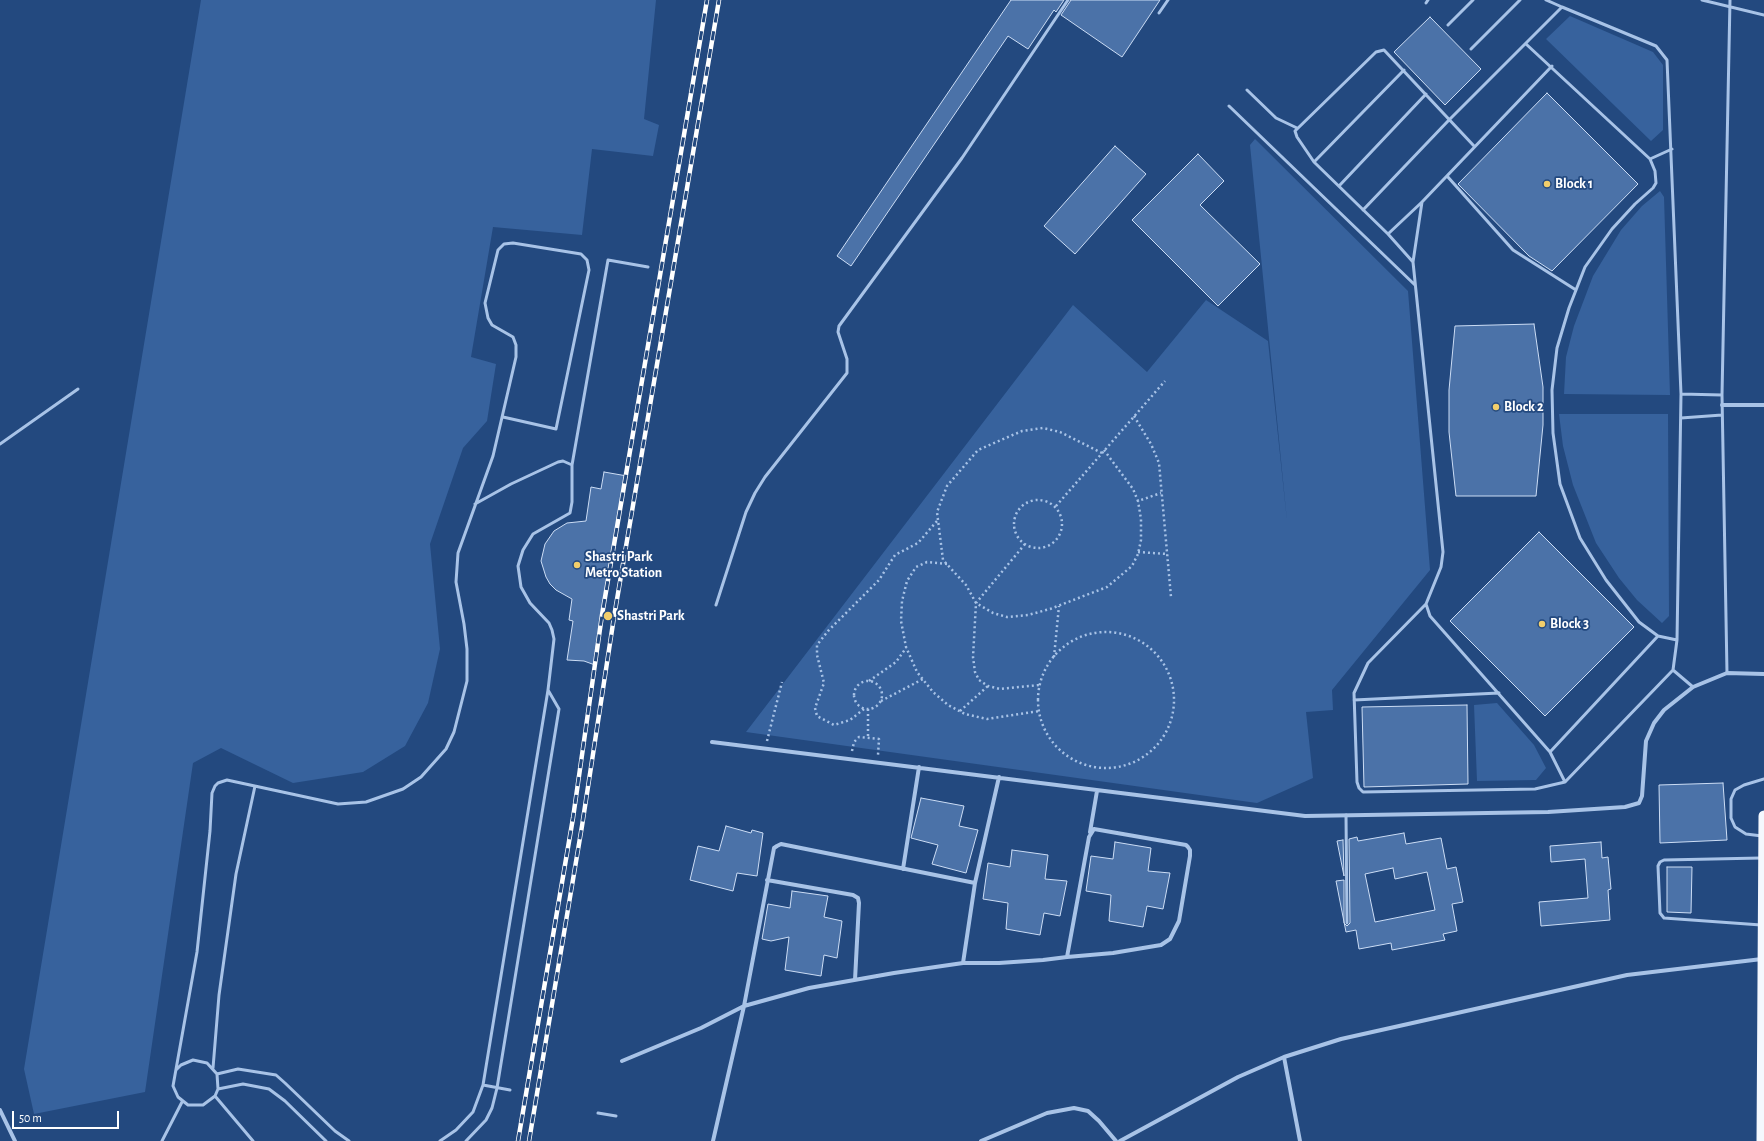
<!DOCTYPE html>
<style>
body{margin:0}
#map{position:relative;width:1764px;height:1141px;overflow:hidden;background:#23497f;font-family:"Alegreya Sans",sans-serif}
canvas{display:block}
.scale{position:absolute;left:12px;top:1111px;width:107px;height:18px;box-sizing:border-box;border:2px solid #fff;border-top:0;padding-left:5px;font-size:12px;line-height:14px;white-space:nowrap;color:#fff;-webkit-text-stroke:3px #23497f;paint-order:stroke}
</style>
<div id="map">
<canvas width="1764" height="1141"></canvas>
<div class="scale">50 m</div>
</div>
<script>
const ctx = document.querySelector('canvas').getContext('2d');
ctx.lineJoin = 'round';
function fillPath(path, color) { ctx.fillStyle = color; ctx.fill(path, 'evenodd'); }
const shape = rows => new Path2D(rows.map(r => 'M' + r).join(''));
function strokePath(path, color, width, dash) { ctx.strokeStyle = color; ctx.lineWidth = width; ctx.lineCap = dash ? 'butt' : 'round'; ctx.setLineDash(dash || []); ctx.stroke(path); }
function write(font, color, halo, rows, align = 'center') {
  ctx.font = font + ' "Alegreya Sans",sans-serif'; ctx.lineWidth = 3.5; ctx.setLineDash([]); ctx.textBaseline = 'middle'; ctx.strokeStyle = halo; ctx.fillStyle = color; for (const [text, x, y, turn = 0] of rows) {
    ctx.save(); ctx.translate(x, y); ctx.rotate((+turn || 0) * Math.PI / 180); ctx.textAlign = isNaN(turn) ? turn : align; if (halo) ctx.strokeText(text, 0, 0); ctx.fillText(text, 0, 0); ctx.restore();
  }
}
const green = shape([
 [201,0,656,0,644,119,659,125,653,156,592,149,582,235,493,227,471,357,496,364,487,421,463,448,430,544,440,649,428,703,405,746,363,772,293,783,221,748,193,763,145,1092,34,1114,24,1069],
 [1570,16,1653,52,1663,65,1663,130,1651,141,1546,39],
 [1255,139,1408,291,1430,570,1332,690,1333,710,1306,712,1313,778,1257,803,746,732,1073,305,1147,372,1206,300,1268,341,1287,521,1250,145],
 [1660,191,1664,197,1670,395,1564,394,1566,357,1574,326,1593,276,1621,230,1642,206],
 [1559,414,1668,414,1669,616,1662,623,1637,600,1619,578,1596,543,1573,485,1563,446],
 [1497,703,1534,745,1546,768,1536,780,1477,781,1474,705]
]);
const building = shape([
 [1011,0,1064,0,1056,12,1054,10,1028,49,1008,36,851,266,837,256,1011,0],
 [1071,0,1160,0,1122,57,1061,15,1071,0],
 [1430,17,1481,69,1445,105,1394,52,1430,17],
 [1547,93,1638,184,1552,271,1529,256,1458,184,1547,93],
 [1115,146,1146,174,1075,254,1044,226,1115,146],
 [1198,154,1224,181,1200,205,1260,264,1218,306,1132,220,1198,154],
 [1534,324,1543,387,1543,425,1536,496,1456,496,1449,432,1449,390,1455,326,1534,324],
 [604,472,627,476,596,647,595,665,584,661,567,660,573,621,569,620,572,599,556,590,550,584,546,577,541,561,545,544,554,531,567,523,586,521,591,487,601,489,604,472],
 [1539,532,1634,627,1545,716,1450,621,1539,532],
 [1467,705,1468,784,1364,787,1362,707,1467,705],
 [1723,783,1727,840,1660,843,1659,785,1723,783],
 [921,798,964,806,959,826,978,830,966,873,932,864,938,845,911,838,921,798],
 [726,826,751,833,752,830,763,833,757,876,737,873,733,891,690,880,698,846,719,851,726,826],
 [1404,833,1406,844,1441,838,1447,869,1456,867,1463,902,1452,904,1457,931,1443,934,1445,940,1392,950,1391,943,1359,949,1356,930,1346,932,1336,881,1344,880,1344,923,1347,926,1350,923,1349,839,1357,837,1358,841,1404,833],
 [1393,868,1395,879,1427,872,1435,910,1375,922,1365,874,1393,868],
 [1343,840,1344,876,1337,841,1343,840],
 [1115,842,1151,848,1148,871,1170,873,1163,909,1147,906,1143,927,1109,921,1111,895,1086,891,1091,856,1113,859,1115,842],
 [1601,842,1602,858,1608,857,1611,889,1608,890,1610,920,1541,926,1539,902,1588,898,1585,859,1551,862,1550,846,1601,842],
 [1012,850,1048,855,1045,879,1067,881,1060,916,1044,913,1040,935,1006,929,1008,903,983,899,988,863,1010,867,1012,850],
 [1667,867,1692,867,1691,913,1667,912,1667,867],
 [792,891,828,896,824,917,842,921,837,958,824,955,821,976,785,970,789,937,771,941,762,939,768,904,790,908,792,891]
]);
const path = shape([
 [1134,416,1151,444,1159,463,1171,597],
 [1104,450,1133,489,1138,501,1161,493],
 [1102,453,1060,432,1043,428,1022,431,978,450,947,486,937,512,943,560,966,585,976,603,993,613,1007,617,1028,615,1050,609,1107,587,1132,566,1138,554,1141,540,1141,519,1138,501],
 '1014 524a24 24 0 1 1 48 0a24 24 0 1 1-48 0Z',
 [1056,506,1165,381],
 [1025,544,976,603,973,657,975,672,979,680,988,686,1000,689,1040,685],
 [1138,552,1167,554],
 [947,564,927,562,916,567,907,581,902,601,901,621,906,647,917,672,933,692,948,705,965,714,987,719,1040,711],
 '1038 700a68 68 0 1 1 136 0a68 68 0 1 1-136 0Z',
 [1054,657,1059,606],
 '854 695a14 14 0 1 1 28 0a14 14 0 1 1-28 0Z',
 [869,681,896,662,906,648],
 [881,701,923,679],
 [864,709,850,720,834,725,817,716,815,708,824,683,817,655,817,645,828,631,879,580,895,555,918,543,937,521],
 [868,709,868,738],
 [960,711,988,686],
 [767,741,782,682],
 [852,751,854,742,859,737,879,739,878,755]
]);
const service = shape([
 [1546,0,1562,7],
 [1702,0,1764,15],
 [1426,3,1428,0],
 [1159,13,1168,0],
 [1448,25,1473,0],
 [1526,44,1650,159,1655,171,1656,183,1653,188,1635,204,1612,229,1585,267,1569,308,1557,348,1552,390,1553,433,1560,484,1580,538,1606,580,1639,622,1658,636,1677,640],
 [1471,49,1520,0],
 [1247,90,1276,118,1297,128],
 [1229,106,1415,285],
 [1474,146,1384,50,1376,52,1295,131,1297,137,1314,162,1388,234,1422,202,1552,66],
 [1650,159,1672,149],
 [1314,162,1404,70],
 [1447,176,1513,250,1576,290],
 [1339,186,1426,94],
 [1363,210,1448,121,1562,7,1656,46,1667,60,1681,394,1677,640,1673,670,1565,782,1535,789,1363,792,1359,788,1357,782,1354,693,1368,663,1426,604],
 [1388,234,1413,262,1422,202],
 [1413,262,1443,552,1441,567,1426,604,1430,616,1550,752,1658,636],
 [1681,394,1722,395],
 [1681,418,1722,415],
 [0,444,78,389],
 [572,465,608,260,648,267],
 [716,605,746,512,755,493,765,477,847,373,847,359,838,332,839,326,962,158,1068,0],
 [1673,670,1693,687],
 [1727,673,1722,395,1730,0],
 [1354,700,1499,693],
 [1550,752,1565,782],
 [1346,815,1347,923],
 [1762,836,1746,834,1735,827,1731,818,1731,799,1735,790,1744,785,1764,779],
 [1761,858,1664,860,1660,862,1658,866,1660,913,1664,918,1761,925],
 [213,1068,219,995,236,874,255,786],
 [176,1070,181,1065,193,1060,207,1063,217,1074,218,1089,215,1096,203,1105,188,1105,178,1097,173,1086,197,952,210,831,212,793,215,786,218,783,227,780,338,804,366,802,403,789,421,777,446,749,454,732,467,681,467,649,464,624,456,582,458,553,493,456,516,357,516,345,513,337,492,325,488,318,485,303,498,250,504,244,513,243,581,254,587,260,589,270,556,429,503,417],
 [217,1074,238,1069,276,1075,285,1083,335,1131,349,1141],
 [483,1085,510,1090],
 [218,1089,243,1084,269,1089,285,1101,326,1141],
 [215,1096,253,1141],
 [598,1113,616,1116],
 [162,1141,182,1102],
 [440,1141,456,1130,473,1112,483,1085,548,690,554,639,552,630,549,623,530,603,521,587,518,566,523,550,533,534,570,513,572,502,572,465,563,461,558,462,511,484,475,504],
 [466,1141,486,1120,492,1108,497,1088,559,709,548,690]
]);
const minor = shape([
 [1722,405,1764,405],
 [712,742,1305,816,1548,812,1625,807,1639,803,1642,796,1646,741,1654,723,1664,710,1693,687,1727,673,1764,674],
 [1090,832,1097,791],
 [903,869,919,767],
 [767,880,853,895,858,898,859,903,855,980],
 [975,883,781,844,777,846,774,848,744,1006,809,988,894,973,963,963,999,963,1043,960,1067,957,1113,953,1161,945,1170,939,1179,921,1190,856,1190,850,1188,847,1186,845,1094,829,1089,837,1067,957],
 [963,963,975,883,999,777],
 [1284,1057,1300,1141],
 [622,1061,701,1028,744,1006,713,1141],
 [0,1110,15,1141],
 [981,1141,1047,1113,1074,1108,1088,1111,1099,1121,1116,1141],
 [1120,1141,1238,1077,1284,1057,1341,1039,1627,975,1762,959]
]);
const trunk = shape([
 [1762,1141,1764,816]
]);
const rail = shape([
 [518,1141,573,818,602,615,707,0],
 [529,1141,582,826,614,617,719,0]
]);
const markers = [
 [1547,184,4,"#f2ce6b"],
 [1496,407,4,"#f2ce6b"],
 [577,565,4,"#f2ce6b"],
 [608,616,5,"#f2ce6b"],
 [1542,624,4,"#f2ce6b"]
];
const poiNames = [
 ["Block 1",1555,184],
 ["Block 2",1504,407],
 ["Shastri Park",585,557],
 ["Metro Station",585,573],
 ["Shastri Park",617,616],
 ["Block 3",1550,624]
];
fillPath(green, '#37629d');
fillPath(building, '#4b72a8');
strokePath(building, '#ccddf5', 1);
strokePath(path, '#a8c3e7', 2.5, [2, 3]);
strokePath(service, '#a8c3e7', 3);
strokePath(minor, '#a8c3e7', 4);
strokePath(trunk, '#f4f8fe', 11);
strokePath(rail, '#fff', 4.5);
strokePath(rail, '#23497f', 3, [9]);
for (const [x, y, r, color] of markers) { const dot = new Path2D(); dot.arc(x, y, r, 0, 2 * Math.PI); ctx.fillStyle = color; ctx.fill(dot); strokePath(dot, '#23497f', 1.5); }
write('bold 14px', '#fff', '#23497f', poiNames, 'left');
</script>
